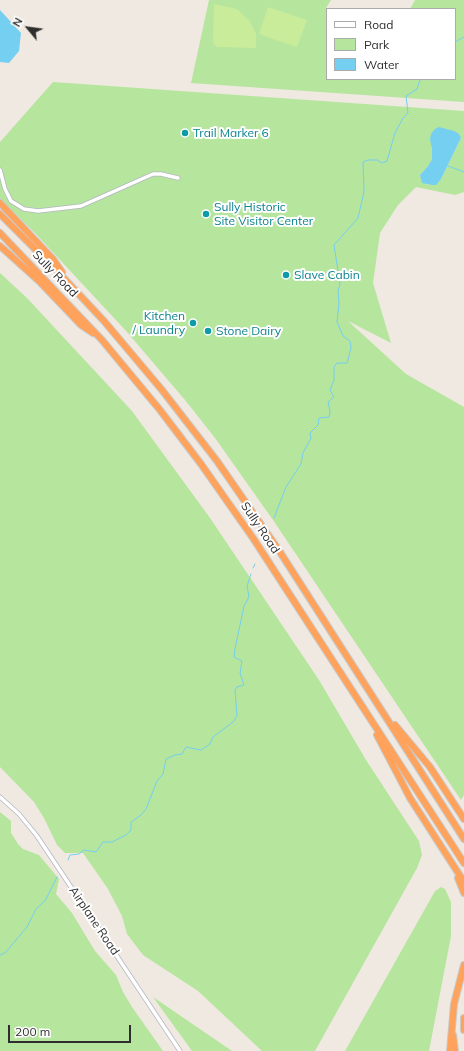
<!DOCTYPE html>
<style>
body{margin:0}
#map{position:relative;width:464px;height:1051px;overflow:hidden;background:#efe9e1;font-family:Mulish,sans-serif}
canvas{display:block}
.legend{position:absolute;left:326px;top:8px;width:130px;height:72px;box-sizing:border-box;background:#fff;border:1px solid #ababab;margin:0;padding:5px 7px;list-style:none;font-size:12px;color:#2e2e2e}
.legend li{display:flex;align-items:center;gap:8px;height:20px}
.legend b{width:20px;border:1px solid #ababab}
.north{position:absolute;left:8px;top:8px;width:40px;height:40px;-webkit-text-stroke:3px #fff;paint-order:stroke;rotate:299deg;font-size:11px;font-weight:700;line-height:16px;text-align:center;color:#2e2e2e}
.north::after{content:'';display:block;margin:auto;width:14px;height:18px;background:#2e2e2e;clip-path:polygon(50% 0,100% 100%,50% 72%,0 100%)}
.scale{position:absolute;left:8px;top:1025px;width:123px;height:18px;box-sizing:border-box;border:2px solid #2e2e2e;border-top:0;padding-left:5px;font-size:12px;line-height:14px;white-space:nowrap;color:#2e2e2e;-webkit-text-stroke:3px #fff;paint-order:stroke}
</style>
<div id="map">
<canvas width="464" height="1051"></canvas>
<ul class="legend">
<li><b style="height:5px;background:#fff"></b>Road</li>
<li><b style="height:11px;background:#b6e59e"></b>Park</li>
<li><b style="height:11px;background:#75cff0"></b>Water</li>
</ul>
<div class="north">N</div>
<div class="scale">200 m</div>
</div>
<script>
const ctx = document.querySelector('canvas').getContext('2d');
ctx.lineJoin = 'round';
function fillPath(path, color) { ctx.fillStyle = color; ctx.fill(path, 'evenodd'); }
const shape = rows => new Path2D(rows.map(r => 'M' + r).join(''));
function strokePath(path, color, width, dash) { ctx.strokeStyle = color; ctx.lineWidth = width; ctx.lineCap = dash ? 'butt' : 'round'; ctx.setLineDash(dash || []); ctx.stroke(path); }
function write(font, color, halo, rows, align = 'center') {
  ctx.font = font + ' Mulish,sans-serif'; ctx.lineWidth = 4; ctx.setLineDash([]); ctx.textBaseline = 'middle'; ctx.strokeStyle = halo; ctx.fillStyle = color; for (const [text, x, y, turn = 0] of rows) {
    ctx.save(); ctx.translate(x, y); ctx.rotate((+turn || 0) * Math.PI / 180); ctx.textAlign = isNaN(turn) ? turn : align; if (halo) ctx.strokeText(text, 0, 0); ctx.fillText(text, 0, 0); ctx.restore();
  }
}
const green = shape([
 [209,0,331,0,326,8,327,79,455,79,455,9,410,9,415,0,464,0,464,102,191,83],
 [53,82,464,111,464,192,455,195,416,187,398,205,380,233,373,283,391,343,348,321,406,374,464,407,464,795,461,800,273,520,215,438,185,400,127,332,35,233,0,199,0,142],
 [461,138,441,179,434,185,426,184,420,175,428,166,432,159,432,150,431,146],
 [0,273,27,298,132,411,210,518,319,680,366,760,419,841,422,855,417,868,315,1051,262,1051,198,991,143,955,127,934,122,916,108,889,83,853,65,853,57,845,44,818,34,802,0,767],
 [0,812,11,821,11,833,18,844,23,849,39,855,59,879,56,894,72,913,95,951,116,975,123,992,132,1007,163,1051,0,1051],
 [441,887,445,889,451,902,451,936,429,1051,345,1051,435,891],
 [153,997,232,1051,192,1051]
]);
const pitch = shape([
 [214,4,237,9,250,21,256,34,256,48,217,47,213,43],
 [268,7,307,20,297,47,259,34]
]);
const water = shape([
 [0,10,21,33,19,51,9,63,0,62],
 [439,127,454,131,459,134,461,138,441,179,436,185,432,185,422,183,420,175,428,166,432,159,432,150,430,139,431,134,435,129]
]);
const stream = shape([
 [455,42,464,37],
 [448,166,464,172],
 [274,518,286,487,301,464,303,453,311,438,310,433,318,425,319,418,329,417,330,411,328,402,334,397,330,390,334,380,334,367,337,363,347,363,351,348,350,341,343,336,337,322,339,303,338,291,340,284,334,245,358,218,364,192,363,162,368,160,377,160,382,163,387,161,395,133,403,118,408,113,406,96,417,89,420,80,424,79],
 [253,568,255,564],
 [68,860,70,855,79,854,84,850,96,852,103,842,112,842,126,835,131,830,131,822,141,815,146,809,157,781,163,774,166,759,175,755,182,754,186,747,201,750,210,744,213,737,233,722,237,716,235,690,237,687,244,685,240,673,242,661,234,657,235,649,244,606,249,597,247,586,251,574],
 [0,955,5,953,27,927,36,909,45,901,57,877]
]);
const street = shape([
 [0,170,5,189,11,201,24,209,38,211,81,206,153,174,161,174,178,178],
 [0,797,19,814,37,836,180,1051]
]);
const highway = shape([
 [0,203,53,259,62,272],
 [0,214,58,272,104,321,162,390,217,461,280,552,464,839],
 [0,233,102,340,160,410,201,464,253,538,464,863],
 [0,246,39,281,81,325,93,333],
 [395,725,430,767,464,819],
 [377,735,410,798,464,882],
 [458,878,464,893],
 [464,1018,464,1030],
 [453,1035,455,1051],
 [450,1051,454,1004,464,965]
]);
const markers = [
 [185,133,4,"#0f9aa8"],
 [206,214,4,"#0f9aa8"],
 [286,275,4,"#0f9aa8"],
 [193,323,4,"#0f9aa8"],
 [208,331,4,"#0f9aa8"]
];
const cultureNames = [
 ["Trail Marker 6",193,133],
 ["Sully Historic",214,207],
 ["Site Visitor Center",214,221],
 ["Slave Cabin",294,275],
 ["Kitchen",185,316,"right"],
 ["/ Laundry",185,330,"right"],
 ["Stone Dairy",216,331]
];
const streetNames = [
 ["Sully Road",55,274,46],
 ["Sully Road",260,528,56],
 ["Airplane Road",94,921,56]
];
fillPath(green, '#b6e59e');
fillPath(pitch, '#c9ec9a');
fillPath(water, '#75cff0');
strokePath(stream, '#75cff0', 1);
strokePath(street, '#b4b7c1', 5);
strokePath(highway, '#c9c9c9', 8);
strokePath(street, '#fff', 3.5);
strokePath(highway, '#ffa35c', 6);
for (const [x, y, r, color] of markers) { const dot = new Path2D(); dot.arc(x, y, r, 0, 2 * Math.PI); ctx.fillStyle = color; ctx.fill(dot); strokePath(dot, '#fff', 1.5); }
write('12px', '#0d838f', '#fff', cultureNames, 'left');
write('12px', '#2e2e2e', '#fff', streetNames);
</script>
